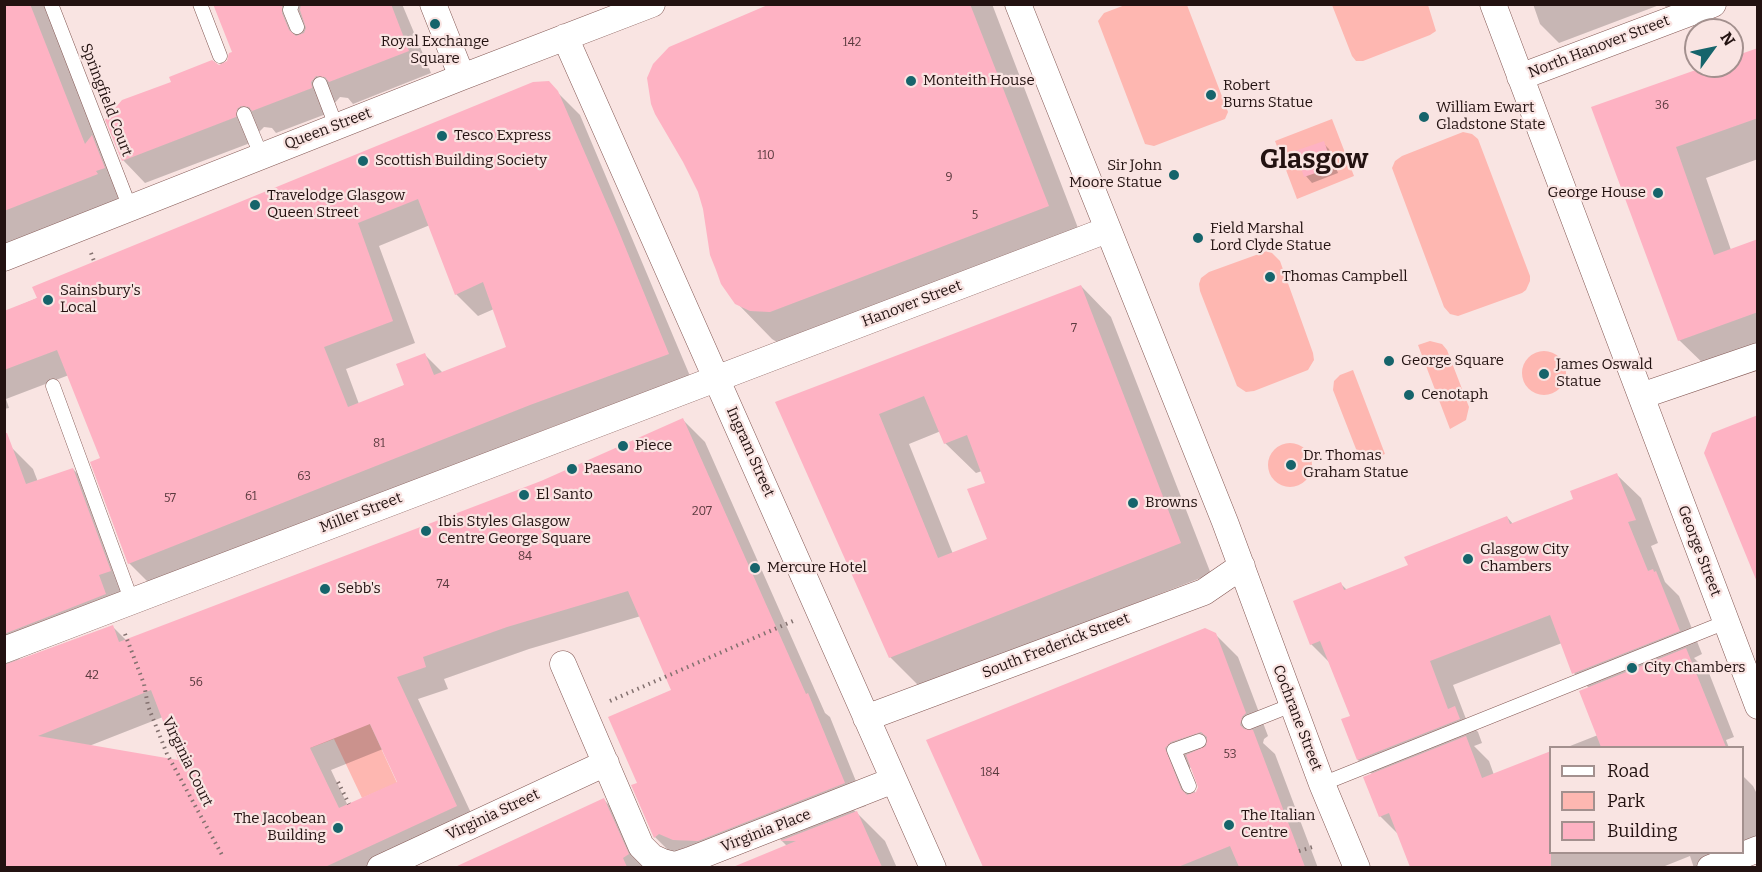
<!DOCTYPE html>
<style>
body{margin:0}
#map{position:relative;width:1762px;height:872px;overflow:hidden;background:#f9e4e2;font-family:Bitter,serif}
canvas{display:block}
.frame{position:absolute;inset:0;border:6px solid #231211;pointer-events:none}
.legend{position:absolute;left:1549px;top:746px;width:195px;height:108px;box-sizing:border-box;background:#f9e4e2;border:2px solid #a3908e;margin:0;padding:8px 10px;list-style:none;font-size:18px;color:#231211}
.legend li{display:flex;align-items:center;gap:12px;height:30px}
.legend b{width:30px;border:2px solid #a3908e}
.north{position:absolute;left:1684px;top:18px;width:60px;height:60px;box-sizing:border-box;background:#f9e4e2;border:2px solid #a3908e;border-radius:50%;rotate:57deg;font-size:16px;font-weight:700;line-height:24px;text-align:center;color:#231211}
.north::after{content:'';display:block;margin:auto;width:21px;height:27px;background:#16646b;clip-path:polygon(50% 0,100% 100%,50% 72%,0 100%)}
</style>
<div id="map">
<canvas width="1762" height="872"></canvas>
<div class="frame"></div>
<ul class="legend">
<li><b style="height:8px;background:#fff"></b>Road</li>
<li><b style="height:16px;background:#feb7b1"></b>Park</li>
<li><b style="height:16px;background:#feb2c3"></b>Building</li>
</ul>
<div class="north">N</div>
</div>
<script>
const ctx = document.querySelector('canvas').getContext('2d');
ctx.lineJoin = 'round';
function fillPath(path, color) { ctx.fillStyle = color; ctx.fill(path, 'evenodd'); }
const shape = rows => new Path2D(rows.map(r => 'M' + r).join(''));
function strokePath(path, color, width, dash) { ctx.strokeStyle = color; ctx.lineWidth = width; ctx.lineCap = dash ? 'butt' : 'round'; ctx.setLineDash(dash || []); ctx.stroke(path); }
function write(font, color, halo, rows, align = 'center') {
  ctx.font = font + ' Bitter,serif'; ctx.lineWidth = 4.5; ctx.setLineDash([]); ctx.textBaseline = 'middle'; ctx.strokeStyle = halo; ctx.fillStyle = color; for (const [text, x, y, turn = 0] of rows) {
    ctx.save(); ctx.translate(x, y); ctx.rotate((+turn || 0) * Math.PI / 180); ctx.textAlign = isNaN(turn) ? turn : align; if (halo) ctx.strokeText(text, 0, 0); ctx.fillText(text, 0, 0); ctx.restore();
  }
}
const green = shape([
 [1125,5,1187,5,1228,112,1225,119,1154,146,1145,144,1098,21,1104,13],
 [1332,5,1428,5,1436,31,1430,35,1363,61,1356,61,1352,56],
 [1332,119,1354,176,1297,199,1275,141],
 [1463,132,1472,134,1478,139,1530,276,1530,281,1526,290,1522,293,1458,316,1450,314,1444,307,1392,168,1395,161,1402,156],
 [1267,251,1272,253,1280,261,1313,353,1314,360,1308,370,1254,391,1246,392,1237,386,1200,291,1199,284,1201,278,1209,272],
 [1430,341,1442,344,1447,350,1469,407,1466,420,1450,429,1418,345],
 '1522 373a22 22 0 1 1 44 0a22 22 0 1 1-44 0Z',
 [1353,370,1385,454,1374,458,1364,456,1356,449,1333,390,1334,381,1340,375],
 '1268 465a22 22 0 1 1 44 0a22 22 0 1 1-44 0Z',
 [387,681,368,720,397,783,362,798,334,739,265,765]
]);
const shadow = shape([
 [4,4,47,4,106,151,122,168,134,198,4,254],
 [215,4,402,4,431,73,353,104,348,98,340,97,333,105,334,111,276,133,272,128,264,127,259,132,258,140,145,183,123,160,218,66,224,66,234,53],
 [774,4,992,4,1083,241,780,344,772,339,737,303],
 [1533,4,1662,4,1559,43,1540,24],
 [1663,4,1699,4,1673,15],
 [1758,50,1758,159,1706,178,1731,250,1758,241,1758,353,1710,370,1679,340,1593,108,1712,66,1732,66,1732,59],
 [548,83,580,115,690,376,552,427,151,585,129,563,102,459,69,375,6,399,9,408,4,409,4,312],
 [430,225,456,294,478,316,494,309,508,347,443,373,424,354,405,385,359,404,346,369,415,343,379,246],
 [1323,143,1329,149,1338,173,1312,183,1306,176,1297,152],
 [1081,286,1111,317,1211,574,920,687,890,657,777,403],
 [941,431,945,443,976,473,982,471,986,483,988,539,953,554,909,444],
 [683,420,705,442,825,713,830,717,866,806,854,810,885,841,897,868,736,868,789,848,780,839,721,862,697,862,677,859,655,837,639,783,673,690,641,616,529,649,444,679,448,689,418,699,478,828,393,868,4,868,4,449,11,447,33,469,38,482,73,469,95,492,128,616,21,658,14,663,112,626,127,641,542,482],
 [163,717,180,762,89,746],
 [383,749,399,783,348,806,331,770],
 [1617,475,1641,498,1658,543,1651,546,1665,582,1679,596,1702,654,1694,658,1709,673,1734,737,1726,740,1729,748,1565,748,1598,735,1589,688,1574,673,1562,643,1453,685,1466,719,1478,732,1482,743,1474,746,1489,761,1494,775,1550,852,1728,852,1733,868,1694,868,1690,856,1660,868,1411,868,1399,835,1380,816,1373,775,1358,760,1352,717,1331,664,1311,644,1341,584,1347,590,1410,566,1507,517,1513,524,1575,500],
 [1215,634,1238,657,1268,736,1264,739,1263,743,1275,754,1318,868,984,868,928,741],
 [1192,766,1200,787,1196,795,1187,771],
 [1742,775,1753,786,1758,796,1758,837,1742,843],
 [604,800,632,828,649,868,458,868]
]);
const building = shape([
 [4,4,30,4,85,144,92,135,105,168,96,171,98,174,4,211],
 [213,4,282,4,282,13,289,30,296,36,304,33,306,28,300,10,301,4,391,4,409,51,329,82,325,77,316,76,311,82,312,88,252,111,249,107,241,106,237,109,236,117,122,161,105,120,122,100,171,82,169,77,212,60,219,65,227,61,229,53,232,52],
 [770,4,970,4,1049,206,770,312,750,311,735,304,721,284,716,270,710,255,703,209,698,192,683,162,655,114,651,104,647,78,653,64,669,47],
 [1758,48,1758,118,1676,147,1714,255,1758,239,1758,312,1678,341,1591,107,1707,66,1732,66,1732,57],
 [549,81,558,91,617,227,669,354,530,405,128,564,90,462,100,458,57,350,4,370,4,311,37,298,32,287,533,82],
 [418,199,455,295,483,282,506,347,434,375,425,353,396,364,404,385,348,407,324,347,393,321,358,223],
 [1324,141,1333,167,1304,177,1295,151],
 [1081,285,1181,543,889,658,775,402],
 [924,396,944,444,967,435,985,483,967,489,987,539,938,558,879,414],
 [1758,415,1758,582,1757,582,1704,453,1712,433],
 [683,418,806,694,808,693,845,783,698,841,673,840,659,834,654,838,631,785,637,783,608,717,671,690,628,591,507,627,423,657,426,667,397,677,457,806,325,867,4,867,4,665,113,625,119,642,541,481],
 [151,690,178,760,38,736],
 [370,724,397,782,339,808,310,748],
 [4,433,7,433,26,484,73,468,111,571,99,575,106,594,4,634],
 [1617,473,1636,520,1628,522,1648,571,1653,569,1654,572,1656,571,1680,631,1572,674,1550,615,1430,661,1448,709,1455,706,1460,719,1357,760,1341,719,1350,716,1320,641,1310,645,1293,601,1341,582,1344,590,1408,565,1404,557,1507,516,1510,524,1573,499,1570,491],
 [1205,628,1216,633,1246,713,1242,717,1240,725,1244,729,1253,730,1305,867,1239,867,1230,846,1178,867,983,867,926,740],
 [1201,732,1207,737,1206,746,1186,755,1198,787,1196,792,1187,795,1181,789,1165,748,1171,742],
 [1686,648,1726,747,1601,747,1579,691],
 [1466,736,1482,778,1551,751,1551,867,1410,867,1389,813,1379,817,1363,777],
 [604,798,629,854,623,858,627,867,455,867],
 [857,811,882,867,733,867,796,841,780,841]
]);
const path = shape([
 [91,253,94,261],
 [125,634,144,684,148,706,167,754,222,855],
 [610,701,793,621],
 [338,782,349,804],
 [1299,851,1316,846]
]);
const lane = shape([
 [51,4,130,208],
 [200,4,220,56],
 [292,4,290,10,297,27],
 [320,84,336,126],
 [244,114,261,155],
 [53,386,132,602],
 [1249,722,1292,705],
 [1322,784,1726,622],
 [1189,786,1174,750,1199,741]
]);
const street = shape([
 [433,4,462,77],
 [1018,4,1225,522,1322,784,1357,868],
 [1493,4,1758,706],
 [565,37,933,868],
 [1520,77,1713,4],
 [4,258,462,77,652,4],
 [1641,396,1758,356],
 [4,650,1107,230],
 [563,664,641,846,652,857,663,862,675,865,690,860,894,780],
 [866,718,1204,592,1242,566],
 [380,868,606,763],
 [1710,868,1758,849]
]);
const markers = [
 [435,24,6,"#16646b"],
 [911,81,6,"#16646b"],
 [1211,95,6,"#16646b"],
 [1424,117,6,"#16646b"],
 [442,136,6,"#16646b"],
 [363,161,6,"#16646b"],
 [1174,175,6,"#16646b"],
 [1658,193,6,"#16646b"],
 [255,205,6,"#16646b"],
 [1198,238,6,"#16646b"],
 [1270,277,6,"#16646b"],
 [48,300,6,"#16646b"],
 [1389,361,6,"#16646b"],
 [1544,374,6,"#16646b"],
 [1409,395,6,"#16646b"],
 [623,446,6,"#16646b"],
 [1291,465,6,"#16646b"],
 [572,469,6,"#16646b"],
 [524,495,6,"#16646b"],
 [1133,503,6,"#16646b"],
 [426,531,6,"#16646b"],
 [1468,559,6,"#16646b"],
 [755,568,6,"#16646b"],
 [325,589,6,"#16646b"],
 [1632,668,6,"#16646b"],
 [1229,825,6,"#16646b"],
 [338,828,6,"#16646b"]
];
const numberNames = [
 ["142",852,43],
 ["36",1662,106],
 ["110",766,156],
 ["9",949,178],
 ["5",975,216],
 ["7",1074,329],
 ["81",379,444],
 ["63",304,477],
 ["61",251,497],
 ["57",170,499],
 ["207",702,512],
 ["84",525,557],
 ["74",443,585],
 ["42",92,676],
 ["56",196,683],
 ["53",1230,755],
 ["184",990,773]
];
const poiNames = [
 ["Royal Exchange",435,42,"center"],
 ["Square",435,59,"center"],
 ["Monteith House",923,81],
 ["Robert",1223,86],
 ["Burns Statue",1223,103],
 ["William Ewart",1436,108],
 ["Gladstone State",1436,125],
 ["Tesco Express",454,136],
 ["Scottish Building Society",375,161],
 ["Sir John",1162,166,"right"],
 ["Moore Statue",1162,183,"right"],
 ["George House",1646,193,"right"],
 ["Travelodge Glasgow",267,196],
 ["Queen Street",267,213],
 ["Field Marshal",1210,229],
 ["Lord Clyde Statue",1210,246],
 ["Thomas Campbell",1282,277],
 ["Sainsbury's",60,291],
 ["Local",60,308],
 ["George Square",1401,361],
 ["James Oswald",1556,365],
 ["Statue",1556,382],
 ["Cenotaph",1421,395],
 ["Piece",635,446],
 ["Dr. Thomas",1303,456],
 ["Graham Statue",1303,473],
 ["Paesano",584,469],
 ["El Santo",536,495],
 ["Browns",1145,503],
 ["Ibis Styles Glasgow",438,522],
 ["Centre George Square",438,539],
 ["Glasgow City",1480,550],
 ["Chambers",1480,567],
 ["Mercure Hotel",767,568],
 ["Sebb's",337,589],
 ["City Chambers",1644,668],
 ["The Italian",1241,816],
 ["Centre",1241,833],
 ["The Jacobean",326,819,"right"],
 ["Building",326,836,"right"]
];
const streetNames = [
 ["North Hanover Street",1599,47,-21],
 ["Springfield Court",106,100,69],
 ["Queen Street",328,129,-21],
 ["Hanover Street",912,304,-21],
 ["Ingram Street",750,452,66],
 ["Miller Street",361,513,-21],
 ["George Street",1699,551,69],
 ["South Frederick Street",1056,646,-21],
 ["Cochrane Street",1297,718,69],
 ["Virginia Court",187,762,64],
 ["Virginia Street",493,815,-25],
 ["Virginia Place",766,831,-21]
];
const townNames = [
 ["Glasgow",1314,160]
];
fillPath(green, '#feb7b1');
fillPath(shadow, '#0003');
fillPath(building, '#feb2c3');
strokePath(lane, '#845955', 15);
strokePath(street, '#845955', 27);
strokePath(path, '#83716f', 4, [1.5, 4.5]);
strokePath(lane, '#fff', 14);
strokePath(street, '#fff', 26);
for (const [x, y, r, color] of markers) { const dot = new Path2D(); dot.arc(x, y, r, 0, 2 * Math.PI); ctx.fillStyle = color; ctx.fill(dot); strokePath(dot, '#f9e4e2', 2); }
write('12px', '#5a3a3e', null, numberNames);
write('15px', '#231211', '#f9e4e2', poiNames, 'left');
write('15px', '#231211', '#f9e4e2', streetNames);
write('bold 27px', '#231211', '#f9e4e2', townNames);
</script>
